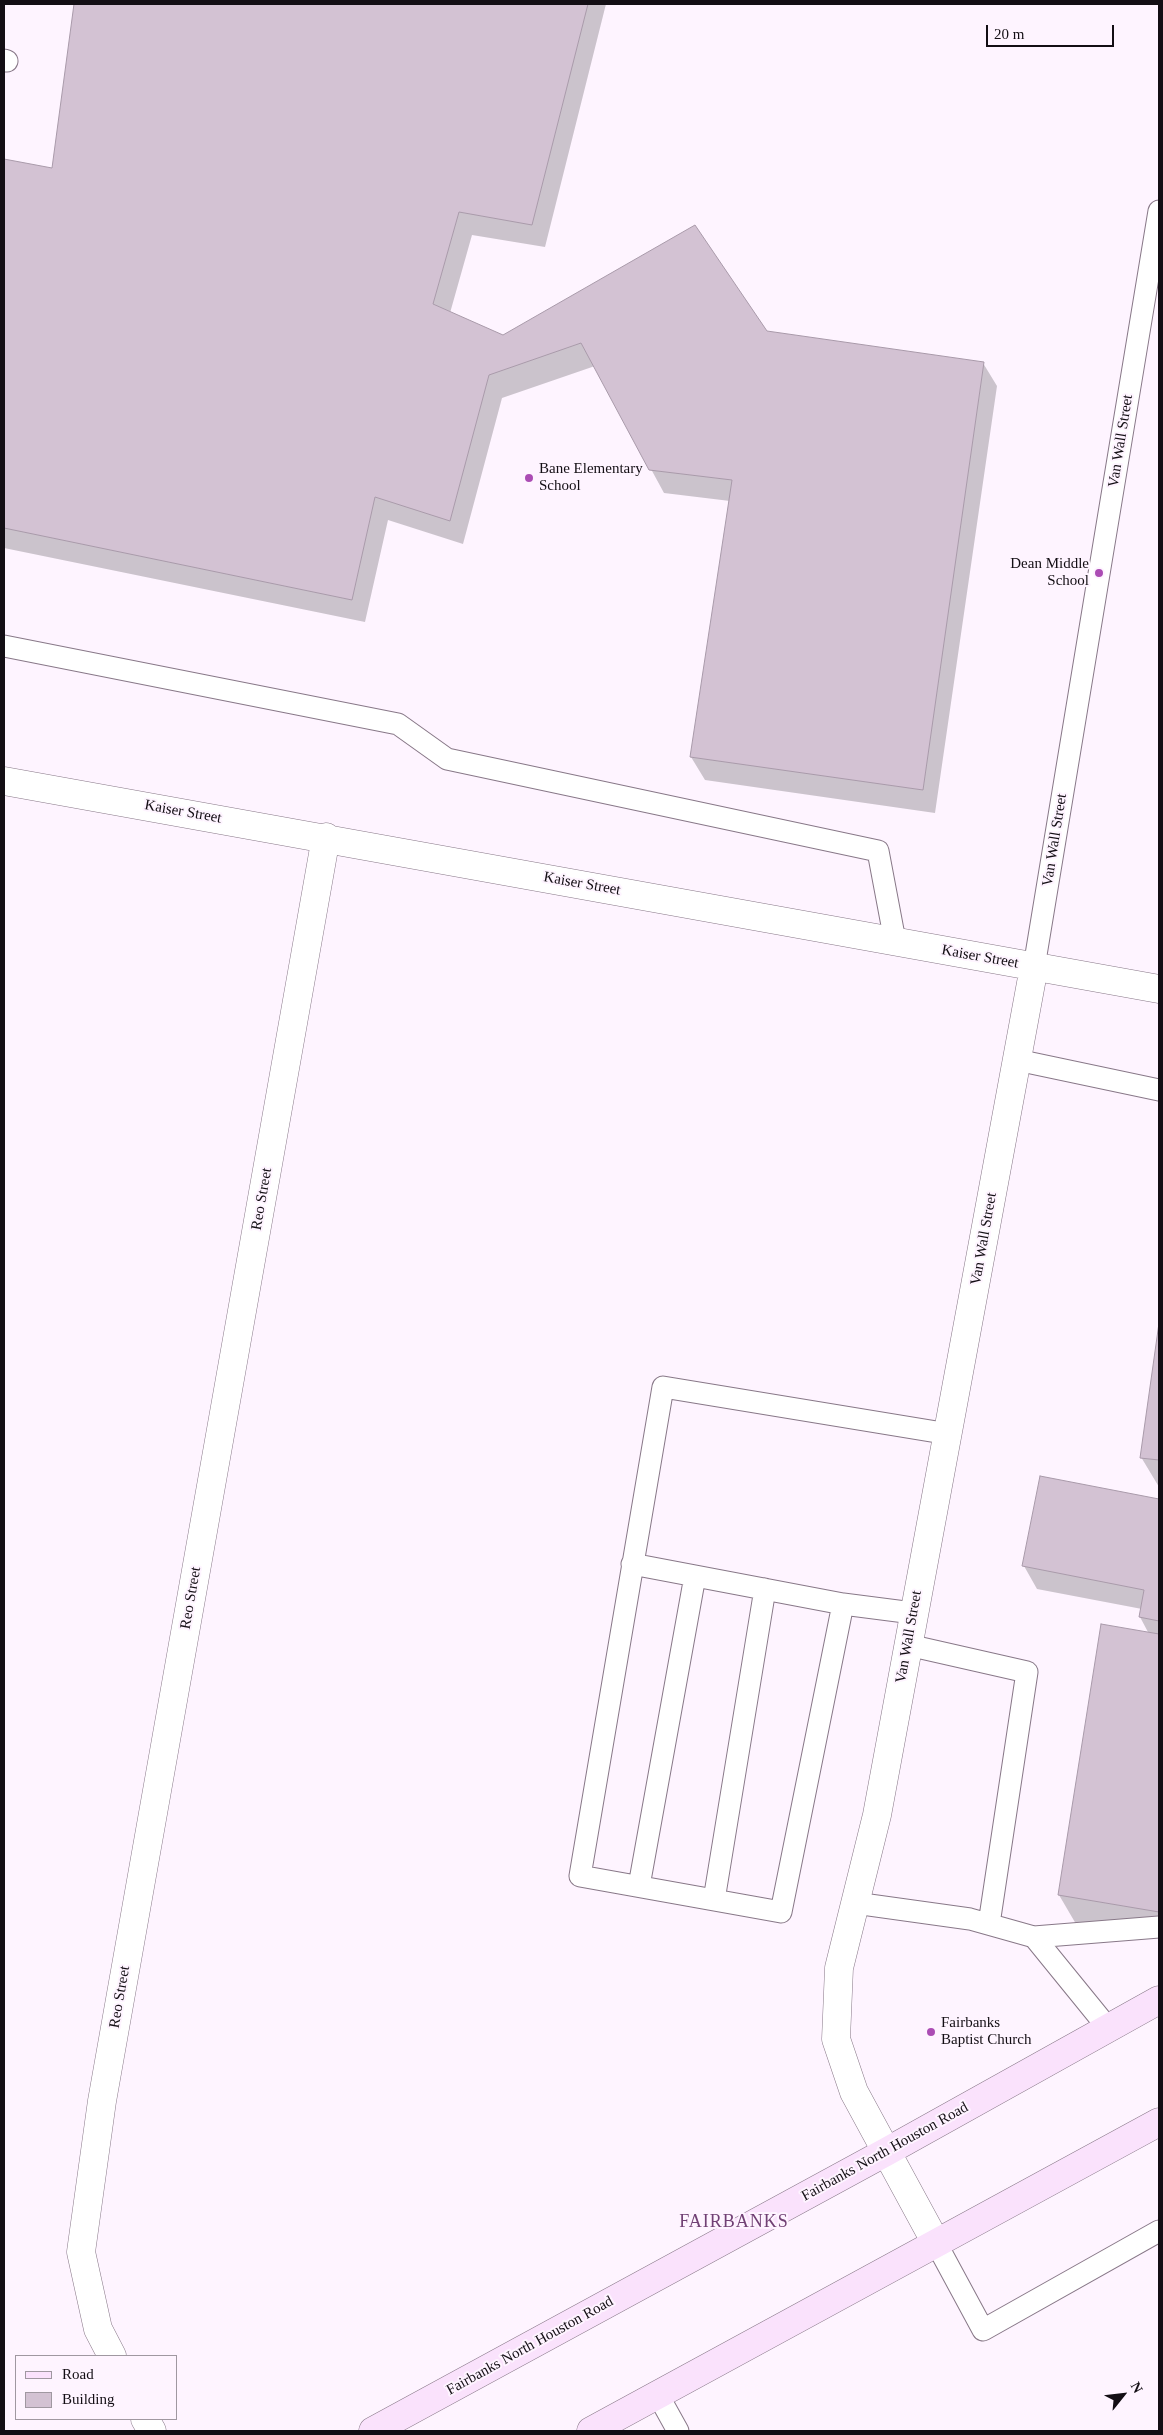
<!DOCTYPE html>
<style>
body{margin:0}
#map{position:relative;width:1163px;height:2435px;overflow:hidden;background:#fef4ff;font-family:"Times New Roman",serif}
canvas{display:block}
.frame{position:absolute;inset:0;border:5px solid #130e14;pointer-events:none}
.legend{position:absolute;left:15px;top:2355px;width:162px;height:65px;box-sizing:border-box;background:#fef4ff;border:1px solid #a098a1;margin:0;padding:6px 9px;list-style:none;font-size:15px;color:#130e14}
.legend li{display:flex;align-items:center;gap:10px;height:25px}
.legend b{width:25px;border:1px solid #a098a1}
.north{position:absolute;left:1098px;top:2370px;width:50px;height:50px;-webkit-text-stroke:4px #fef4ff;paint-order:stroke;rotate:61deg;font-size:14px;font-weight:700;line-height:20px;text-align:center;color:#130e14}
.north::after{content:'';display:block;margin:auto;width:18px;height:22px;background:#130e14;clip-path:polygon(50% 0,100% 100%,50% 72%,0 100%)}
.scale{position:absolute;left:986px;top:25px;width:128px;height:22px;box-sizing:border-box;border:2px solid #130e14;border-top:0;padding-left:6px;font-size:15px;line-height:18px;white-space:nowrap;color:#130e14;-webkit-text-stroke:4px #fef4ff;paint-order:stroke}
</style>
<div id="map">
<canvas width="1163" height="2435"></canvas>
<div class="frame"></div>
<ul class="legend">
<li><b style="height:6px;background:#fae2fc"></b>Road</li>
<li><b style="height:14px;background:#d3c2d3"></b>Building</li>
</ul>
<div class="north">N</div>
<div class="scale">20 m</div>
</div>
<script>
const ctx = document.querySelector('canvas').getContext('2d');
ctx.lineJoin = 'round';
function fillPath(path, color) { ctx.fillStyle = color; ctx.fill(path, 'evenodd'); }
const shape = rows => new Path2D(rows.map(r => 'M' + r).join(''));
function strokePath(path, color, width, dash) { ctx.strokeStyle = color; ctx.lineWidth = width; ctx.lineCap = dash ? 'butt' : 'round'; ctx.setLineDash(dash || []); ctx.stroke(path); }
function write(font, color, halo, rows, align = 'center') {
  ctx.font = font + ' "Times New Roman",serif'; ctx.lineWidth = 4; ctx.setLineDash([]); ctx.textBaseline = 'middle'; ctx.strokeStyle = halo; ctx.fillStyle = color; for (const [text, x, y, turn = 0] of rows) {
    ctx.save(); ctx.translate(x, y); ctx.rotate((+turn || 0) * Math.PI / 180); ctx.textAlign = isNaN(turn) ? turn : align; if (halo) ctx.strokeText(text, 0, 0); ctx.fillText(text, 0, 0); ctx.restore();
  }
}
const shadow = shape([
 [76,4,606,4,545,247,472,235,450,313,503,337,766,332,983,363,997,386,935,813,705,780,691,757,730,501,664,493,595,366,502,398,463,544,388,520,365,622,4,548,4,160,53,169],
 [1159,1332,1159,1487,1141,1457],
 [1041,1478,1159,1501,1159,1938,1076,1924,1059,1895,1102,1626,1149,1634,1140,1617,1142,1609,1037,1589,1024,1566]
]);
const building = shape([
 [74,4,588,4,532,225,459,212,433,304,503,335,695,225,767,331,984,362,923,790,690,757,732,480,649,470,581,343,489,375,450,521,375,497,352,600,4,528,4,159,52,168,74,4],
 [1159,1323,1159,1460,1140,1458,1159,1323],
 [1040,1476,1159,1499,1159,1496,1159,1621,1139,1617,1144,1590,1022,1566,1040,1476],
 [1101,1624,1159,1634,1159,1912,1058,1895,1101,1624]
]);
const service = shape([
 [4,60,7,61],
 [4,646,398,724,447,759,878,851,895,941],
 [1034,967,1159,211],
 [1017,1060,1159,1090],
 [632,1564,843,1604,913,1613],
 [843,1604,781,1912,580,1876,663,1387,949,1434],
 [908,1645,1027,1672,989,1924],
 [639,1886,695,1576],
 [714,1900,765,1589],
 [855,1903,970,1919,1034,1937,1159,1927],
 [1034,1937,1108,2028],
 [936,2243,983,2330,1159,2231],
 [658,2395,678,2431]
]);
const minor = shape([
 [4,781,1159,989],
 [936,2243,854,2092,836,2039,839,1968,877,1815,1034,967],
 [112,2356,98,2329,81,2252,102,2101,326,837],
 [145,2419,152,2431]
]);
const secondary = shape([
 [373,2431,886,2152,1159,2000],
 [591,2431,1159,2122]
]);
const markers = [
 [529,478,5,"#ab4cb4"],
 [1099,573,5,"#ab4cb4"],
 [931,2032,5,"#ab4cb4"]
];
const streetNames = [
 ["Van Wall Street",1121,441,-81],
 ["Kaiser Street",183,812,10],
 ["Van Wall Street",1055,840,-81],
 ["Kaiser Street",582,884,10],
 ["Kaiser Street",980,957,10],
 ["Reo Street",262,1199,-80],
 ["Van Wall Street",984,1239,-80],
 ["Reo Street",191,1598,-80],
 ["Van Wall Street",909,1637,-80],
 ["Reo Street",120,1997,-80],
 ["Fairbanks North Houston Road",885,2152,-29],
 ["Fairbanks North Houston Road",530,2346,-29]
];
const poiNames = [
 ["Bane Elementary",539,469],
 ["School",539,486],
 ["Dean Middle",1089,564,"right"],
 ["School",1089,581,"right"],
 ["Fairbanks",941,2023],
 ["Baptist Church",941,2040]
];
const quarterNames = [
 ["FAIRBANKS",734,2222]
];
fillPath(shadow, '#0003');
fillPath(building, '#d3c2d3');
strokePath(building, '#a99aaa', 1);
strokePath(service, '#887888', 23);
strokePath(minor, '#887888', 29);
strokePath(secondary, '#887888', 29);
strokePath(service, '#fff', 21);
strokePath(minor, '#fff', 28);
strokePath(secondary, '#fae2fc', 28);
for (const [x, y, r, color] of markers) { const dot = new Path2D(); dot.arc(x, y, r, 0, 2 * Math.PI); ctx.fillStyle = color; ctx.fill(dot); strokePath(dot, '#fef4ff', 2); }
write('15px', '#130e14', '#fef4ff', streetNames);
write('15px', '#130e14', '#fef4ff', poiNames, 'left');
ctx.letterSpacing = '1px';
write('18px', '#714074', '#fef4ff', quarterNames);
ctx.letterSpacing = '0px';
</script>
